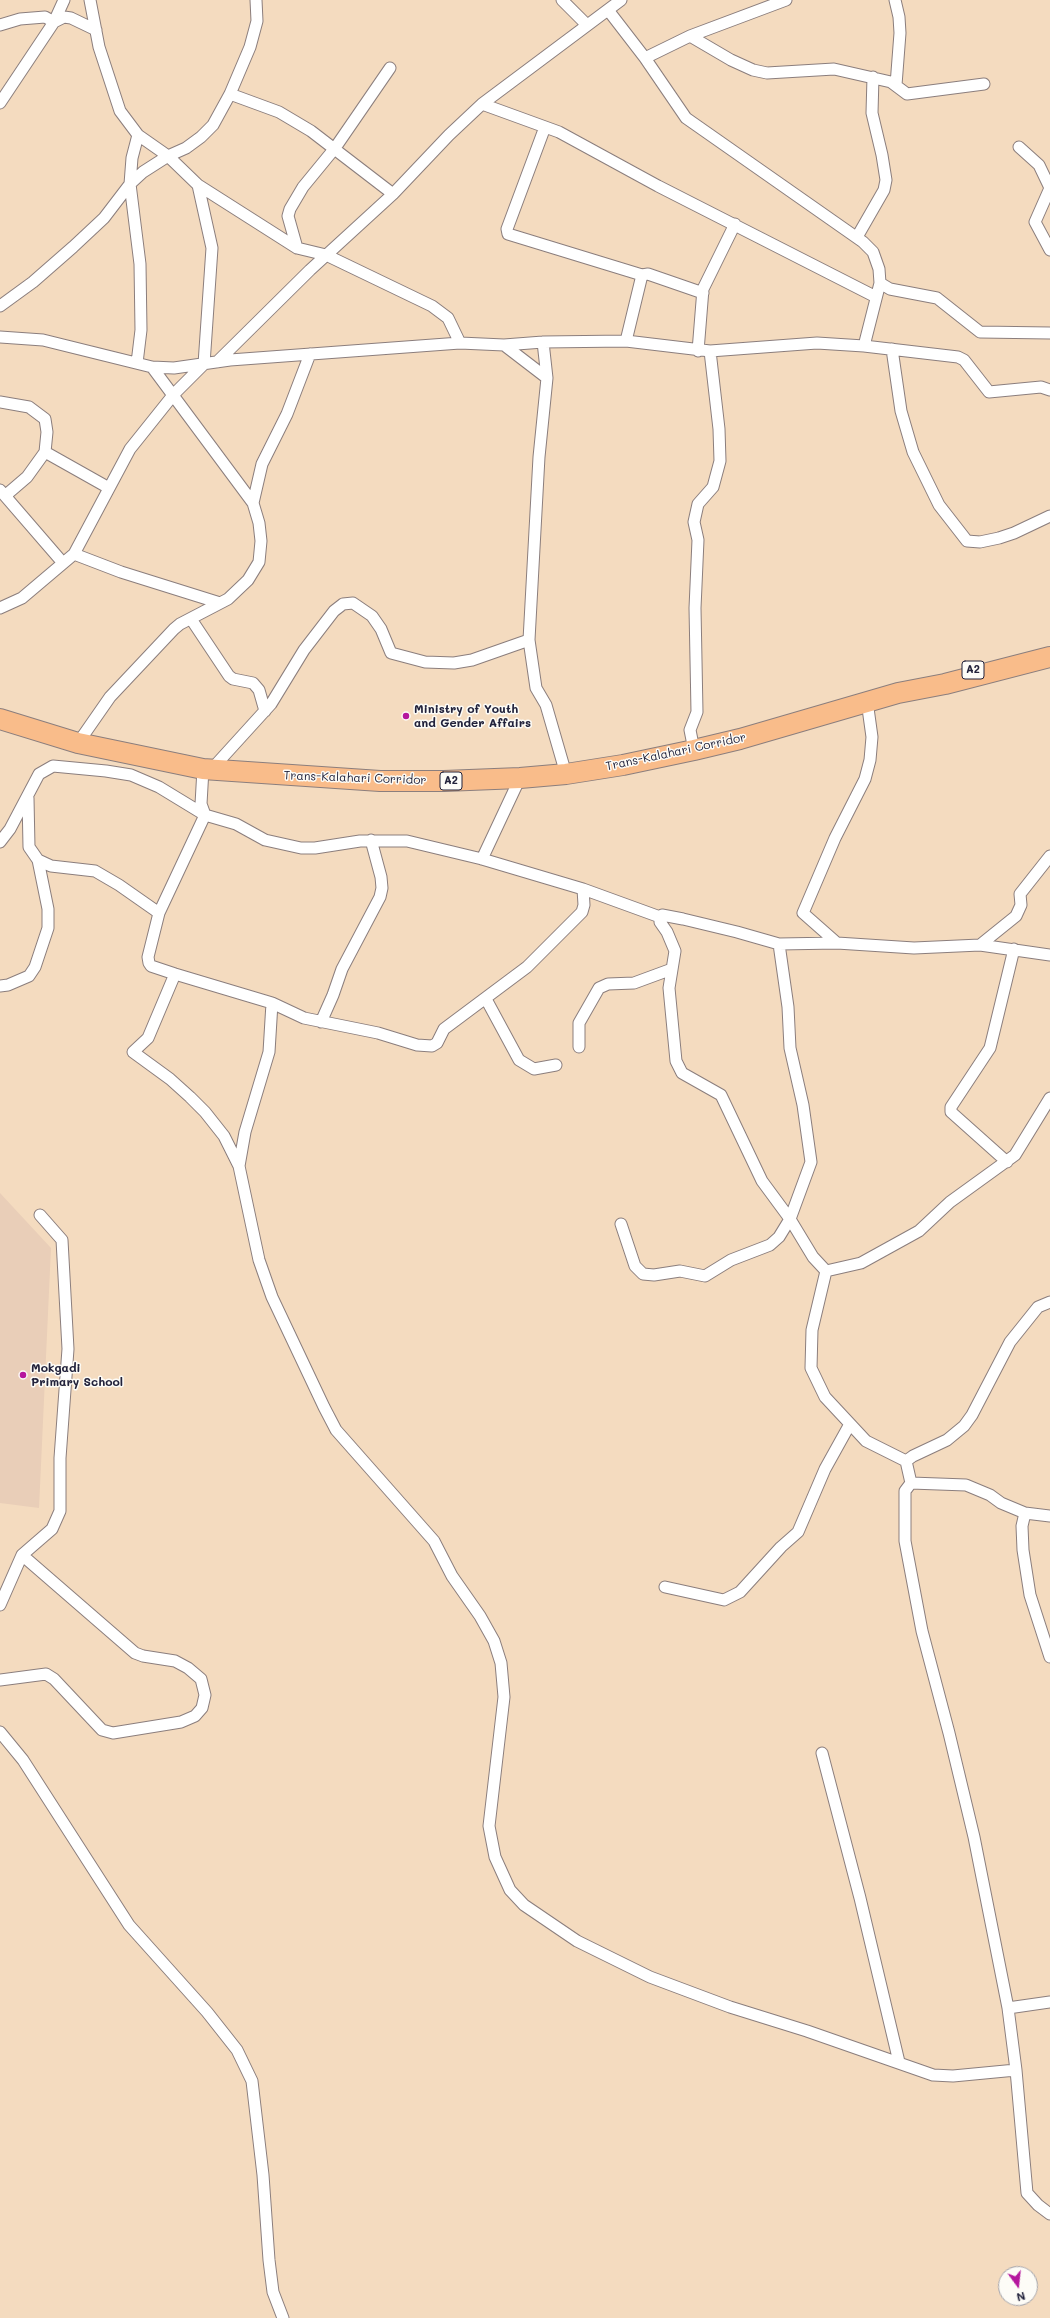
<!DOCTYPE html>
<style>
body{margin:0}
#map{position:relative;width:1050px;height:2318px;overflow:hidden;background:#f4dbbf;font-family:Mali,sans-serif}
canvas{display:block}
.north{position:absolute;left:998px;top:2266px;width:40px;height:40px;box-sizing:border-box;background:#fdfcf7;border:1px solid #a5a5ac;border-radius:50%;rotate:165deg;font-size:11px;font-weight:700;line-height:16px;text-align:center;color:#22223b}
.north::after{content:'';display:block;margin:auto;width:14px;height:18px;background:#b5179e;clip-path:polygon(50% 0,100% 100%,50% 72%,0 100%)}
</style>
<div id="map">
<canvas width="1050" height="2318"></canvas>
<div class="north">N</div>
</div>
<script>
const ctx = document.querySelector('canvas').getContext('2d');
ctx.lineJoin = 'round';
function fillPath(path, color) { ctx.fillStyle = color; ctx.fill(path, 'evenodd'); }
const shape = rows => new Path2D(rows.map(r => 'M' + r).join(''));
function strokePath(path, color, width, dash) { ctx.strokeStyle = color; ctx.lineWidth = width; ctx.lineCap = dash ? 'butt' : 'round'; ctx.setLineDash(dash || []); ctx.stroke(path); }
function write(font, color, halo, rows, align = 'center') {
  ctx.font = font + ' Mali,sans-serif'; ctx.lineWidth = 3; ctx.setLineDash([]); ctx.textBaseline = 'middle'; ctx.strokeStyle = halo; ctx.fillStyle = color; for (const [text, x, y, turn = 0] of rows) {
    ctx.save(); ctx.translate(x, y); ctx.rotate((+turn || 0) * Math.PI / 180); ctx.textAlign = isNaN(turn) ? turn : align; if (halo) ctx.strokeText(text, 0, 0); ctx.fillText(text, 0, 0); ctx.restore();
  }
}
const built = shape([
 [0,1193,51,1248,39,1508,0,1503]
]);
const street = shape([
 [90,0,99,47,120,111,138,135,168,156,198,185,297,248,326,255,432,306,448,318,460,343],
 [562,0,587,25],
 [895,0,899,17,900,33,896,85],
 [608,10,645,58,686,118,863,242,873,252,879,269,880,283,864,346],
 [0,25,20,19,45,17,54,22,64,17,71,18,96,30],
 [690,36,731,60,753,70,767,73,834,69,891,82,907,94,984,84],
 [645,58,690,36,786,0],
 [230,94,279,112,311,131,393,194],
 [0,103,54,22,64,0],
 [482,104,559,132,658,186,876,297],
 [545,127,507,229,508,234,642,275,648,274,703,293],
 [1019,147,1039,165,1050,188,1035,222,1050,250],
 [857,237,884,190,886,180,882,155,872,113,873,77],
 [297,248,288,216,290,209,303,187,335,148,390,68],
 [880,283,890,289,937,298,980,332,1050,333],
 [0,306,33,282,73,247,104,218,130,184,143,172,168,156,186,148,201,137,213,125,230,94,250,47,257,21,256,0],
 [0,337,43,340,152,367,174,368,230,360,460,343,504,345,543,342,626,341,710,351,817,343,864,346,958,357,964,360,989,392,1041,387,1050,390],
 [626,341,642,275],
 [543,342,547,378,539,457,529,640,536,688,546,705,566,774],
 [504,345,547,378],
 [892,349,901,411,913,452,939,505,967,541,980,542,999,538,1014,533,1050,516],
 [698,351,703,289,735,224],
 [217,362,310,270,393,194,449,135,482,104,621,0],
 [137,363,141,330,140,264,130,184,132,158,138,135],
 [152,367,253,503],
 [0,402,29,407,45,419,47,432,45,452,109,488],
 [0,490,63,563],
 [6,495,27,477,45,452],
 [74,554,121,572,220,603],
 [0,608,22,598,74,554,130,449,174,394,204,364,212,248,198,185],
 [191,619,229,676,233,679,253,683,259,690,265,711],
 [78,743,110,697,174,629,180,624,228,599,248,580,259,562,261,541,259,523,253,503,262,464,287,414,310,354],
 [694,750,690,730,697,712,695,608,698,540,694,522,698,504,713,487,720,461,719,429,710,351],
 [203,769,201,804,205,815,159,913,148,957,149,963,151,966,175,974,272,1003,304,1018,378,1033,417,1045,432,1046,437,1043,444,1029,527,967,582,912,584,905,583,889],
 [211,770,271,704,304,650,334,611,343,604,353,603,372,616,381,629,391,653,425,662,454,663,472,660,529,640],
 [0,842,10,829,39,774,53,766,106,771,131,775,159,787,205,815,236,824,265,840,301,848,315,848,360,841,407,841,482,859,583,889,660,917,662,915,683,919,737,932,779,944,837,943,914,948,980,945,1050,955],
 [482,859,520,778],
 [38,860,51,866,95,871,119,885,159,913],
 [837,943,803,913,835,838,865,779,870,760,872,737,867,701],
 [779,944,788,1007,790,1048,803,1105,811,1162,790,1219,813,1257,826,1271,812,1330,811,1368,825,1397,866,1441,906,1461,911,1483],
 [980,945,1016,916,1021,905,1020,894,1050,856],
 [175,974,148,1038,133,1052,170,1079,190,1097,205,1112,224,1136,239,1166,259,1260,272,1297,324,1407,336,1430,434,1541,452,1576,480,1616,494,1641,501,1663,504,1697,489,1826,495,1857,510,1890,524,1905,577,1941,650,1977,730,2007,807,2031,933,2075,953,2076,1016,2070],
 [0,986,8,985,29,976,35,967,48,928,48,909,38,860,29,847,28,798],
 [486,999,519,1060,534,1069,556,1065],
 [321,1022,333,995,342,969,380,897,382,888,381,877,371,840],
 [579,1047,579,1023,599,988,608,984,634,983,672,969],
 [1007,1162,951,1112,951,1107,990,1048,1014,949],
 [239,1166,245,1132,269,1052,272,1003],
 [621,1224,635,1266,643,1274,654,1275,680,1271,705,1276,731,1260,770,1245,779,1237,790,1219,762,1181,721,1095,682,1073,676,1061,669,988,675,951,667,932,660,922,660,917],
 [826,1271,861,1263,919,1231,950,1202,1015,1155,1050,1098],
 [906,1461,913,1456,947,1440,964,1426,972,1415,1010,1342,1038,1307,1050,1302],
 [911,1483,905,1491,905,1541,922,1631,949,1733,974,1837,1008,2008,1016,2070,1027,2193,1038,2205,1050,2214],
 [911,1483,966,1485,990,1495,1001,1503,1025,1513,1022,1526,1023,1550,1030,1595,1050,1657],
 [1025,1513,1050,1516],
 [665,1587,724,1600,740,1592,781,1547,798,1532,825,1469,850,1424],
 [0,1605,22,1555,52,1529,60,1511,60,1458,68,1349,62,1240,40,1215],
 [0,1680,46,1674,54,1679,102,1730,113,1733,181,1722,195,1716,202,1708,205,1695,201,1679,188,1668,175,1661,143,1656,135,1653,22,1555],
 [0,1732,23,1760,129,1925,207,2012,237,2050,252,2081,263,2175,269,2260,273,2292,283,2318],
 [822,1753,860,1898,899,2062],
 [1008,2008,1050,2002]
]);
const highway = shape([
 [0,719,78,743,203,769,380,781,444,781,520,778,566,774,623,765,694,750,740,739,898,693,945,684,1050,657]
]);
const markers = [
 [406,716,4,"#b5179e"],
 [23,1375,4,"#b5179e"]
];
const shields = [
 [973,670,22],
 [451,781,22]
];
const shieldNames = [
 ["A2",973,670],
 ["A2",451,781]
];
const poiNames = [
 ["Ministry of Youth",414,709],
 ["and Gender Affairs",414,723],
 ["Mokgadi",31,1368],
 ["Primary School",31,1382]
];
const streetNames = [
 ["Trans-Kalahari Corridor",676,752,-12],
 ["Trans-Kalahari Corridor",355,778,2]
];
fillPath(built, '#e9ceb8');
strokePath(street, '#8b7e7d', 13);
strokePath(highway, '#8b7e7d', 22);
strokePath(street, '#fff', 11);
strokePath(highway, '#f9bc8a', 20);
for (const [x, y, r, color] of markers) { const dot = new Path2D(); dot.arc(x, y, r, 0, 2 * Math.PI); ctx.fillStyle = color; ctx.fill(dot); strokePath(dot, '#fdfcf7', 1.5); }
for (const [x, y, w] of shields) { const box = new Path2D(); box.roundRect(x - w / 2, y - 9, w, 18, 3); ctx.fillStyle = '#fdfcf7'; ctx.fill(box); strokePath(box, '#22223b', 1); }
write('bold 11px', '#22223b', null, shieldNames);
write('bold 12px', '#22223b', '#fdfcf7', poiNames, 'left');
write('12px', '#22223b', '#fdfcf7', streetNames);
</script>
